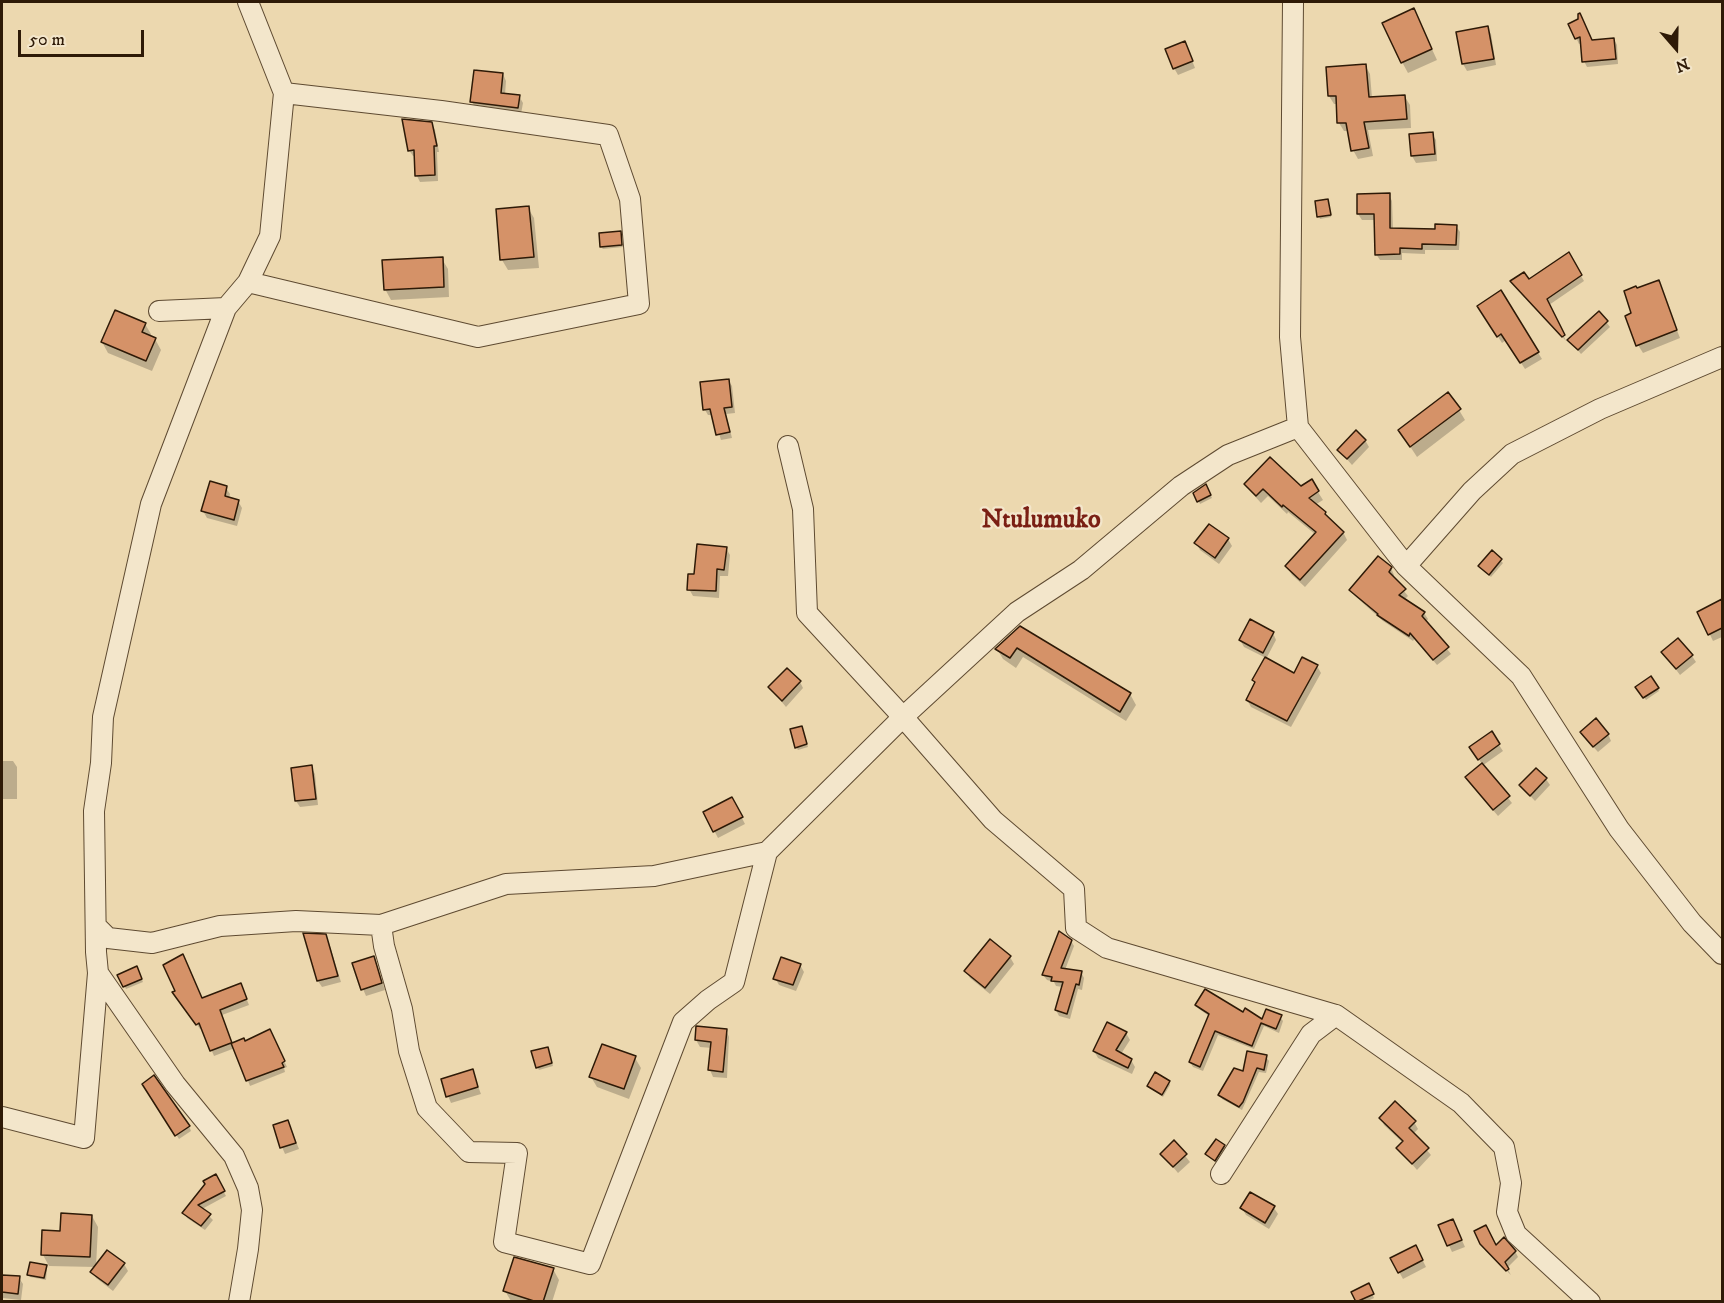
<!DOCTYPE html>
<style>
body{margin:0}
#map{position:relative;width:1724px;height:1303px;overflow:hidden;background:#ecd8af;font-family:"IM FELL DW Pica",serif}
canvas{display:block}
.frame{position:absolute;inset:0;border:3px solid #2e1a07;pointer-events:none}
.north{position:absolute;left:1646px;top:18px;width:60px;height:60px;-webkit-text-stroke:4px #f3e6cb;paint-order:stroke;rotate:160deg;font-size:16px;font-weight:700;line-height:24px;text-align:center;color:#2e1a07}
.north::after{content:'';display:block;margin:auto;width:21px;height:27px;background:#2e1a07;clip-path:polygon(50% 0,100% 100%,50% 72%,0 100%)}
.scale{position:absolute;left:18px;top:30px;width:126px;height:27px;box-sizing:border-box;border:3px solid #2e1a07;border-top:0;padding-left:8px;font-size:18px;line-height:21px;white-space:nowrap;color:#2e1a07;-webkit-text-stroke:4px #f3e6cb;paint-order:stroke}
</style>
<div id="map">
<canvas width="1724" height="1303"></canvas>
<div class="frame"></div>
<div class="north">N</div>
<div class="scale">50 m</div>
</div>
<script>
const ctx = document.querySelector('canvas').getContext('2d');
ctx.lineJoin = 'round';
function fillPath(path, color) { ctx.fillStyle = color; ctx.fill(path, 'evenodd'); }
const shape = rows => new Path2D(rows.map(r => 'M' + r).join(''));
function strokePath(path, color, width, dash) { ctx.strokeStyle = color; ctx.lineWidth = width; ctx.lineCap = dash ? 'butt' : 'round'; ctx.setLineDash(dash || []); ctx.stroke(path); }
function write(font, color, halo, rows, align = 'center') {
  ctx.font = font + ' "IM FELL DW Pica",serif'; ctx.lineWidth = 4.5; ctx.setLineDash([]); ctx.textBaseline = 'middle'; ctx.strokeStyle = halo; ctx.fillStyle = color; for (const [text, x, y, turn = 0] of rows) {
    ctx.save(); ctx.translate(x, y); ctx.rotate((+turn || 0) * Math.PI / 180); ctx.textAlign = isNaN(turn) ? turn : align; if (halo) ctx.strokeText(text, 0, 0); ctx.fillText(text, 0, 0); ctx.restore();
  }
}
const shadow = shape([
 [1419,21,1437,60,1408,73,1402,62],
 [1570,25,1592,41,1614,39,1617,45,1618,64,1587,67,1584,61,1582,43,1579,44],
 [1487,27,1491,34,1496,65,1467,71,1463,64,1458,33],
 [1188,50,1195,68,1178,75,1174,68],
 [1365,65,1370,74,1372,98,1405,97,1410,105,1411,128,1368,130,1373,156,1358,159,1353,150,1349,131,1344,131,1339,123,1338,104,1334,104,1329,96],
 [503,74,506,81,505,95,519,96,523,103,521,114,476,109,472,102],
 [432,124,435,130,439,152,437,152,438,181,420,182,417,176,416,156,413,156,409,150],
 [1432,134,1436,140,1437,161,1416,163,1412,156,1410,136],
 [1389,195,1392,201,1393,229,1436,230,1456,226,1460,232,1459,250,1425,250,1425,254,1402,253,1402,260,1380,260,1376,254,1376,220,1362,220,1358,214],
 [1327,200,1331,217,1320,219,1319,216],
 [528,208,534,218,539,268,508,270,502,260],
 [620,233,623,247,603,249,601,247],
 [1568,254,1584,281,1549,305,1566,341,1512,282,1529,281],
 [442,259,448,269,449,297,391,300,385,289],
 [1658,282,1680,338,1643,353,1638,345,1633,314,1637,290],
 [1500,292,1542,359,1525,369,1506,340,1502,343,1483,313],
 [1599,313,1610,327,1581,354,1569,340],
 [145,324,151,334,150,337,155,339,161,350,152,371,108,353,102,342],
 [728,380,732,386,735,413,726,414,732,438,721,440,713,415,708,415,705,410],
 [1459,410,1465,420,1417,457,1400,431],
 [1365,440,1369,447,1352,465,1339,450],
 [1311,481,1323,500,1315,505,1343,532,1347,540,1305,587,1292,575,1287,567,1316,535,1288,512,1287,514,1268,496,1261,503,1251,492,1246,484,1300,488],
 [1206,486,1212,498,1200,504,1195,493],
 [226,488,230,494,229,498,238,501,242,508,237,526,207,518,203,511],
 [1228,539,1232,546,1219,564,1200,550,1196,543],
 [726,548,730,555,728,576,720,576,719,598,693,596,689,589,695,575],
 [1492,552,1503,563,1491,577,1482,569],
 [1391,568,1394,575,1393,578,1408,596,1404,600,1424,613,1428,619,1426,622,1451,654,1437,665,1415,638,1413,641,1383,621,1355,596,1351,590],
 [1720,602,1722,607,1722,637,1713,641,1699,612],
 [1020,628,1130,694,1136,705,1126,721,1023,657,1016,668,1003,659,997,649],
 [1273,633,1276,640,1266,659,1295,675,1317,666,1321,673,1291,727,1251,707,1247,700,1256,683,1254,680,1266,658,1244,647,1240,640],
 [1663,652,1692,656,1696,662,1680,675],
 [1651,678,1659,691,1646,700,1637,687],
 [800,682,803,688,786,707,770,688],
 [803,730,808,747,798,750,796,747],
 [1491,733,1503,751,1482,766,1512,803,1498,816,1471,784,1482,764,1475,754],
 [1608,734,1611,741,1598,752,1586,739],
 [2,761,13,761,17,767,17,799,2,799],
 [311,767,315,774,318,805,300,807,296,801],
 [1546,779,1550,785,1535,801,1521,786],
 [732,799,745,824,718,838,705,813],
 [306,935,325,936,329,943,341,982,322,987,318,981],
 [990,941,1010,957,1014,964,990,994,970,978,966,971],
 [1071,941,1074,946,1065,970,1081,972,1084,978,1082,990,1078,989,1070,1019,1059,1016,1056,1010,1063,987,1056,986,1054,982,1047,980,1043,975],
 [374,958,385,990,366,996,363,989],
 [800,965,804,972,796,991,779,985,775,978],
 [138,971,143,982,126,989,119,976],
 [243,990,249,1005,222,1015,232,1044,272,1036,287,1067,284,1068,285,1072,250,1086,235,1048,214,1056,202,1028,200,1029,177,997,202,1000],
 [1196,1005,1243,1014,1263,1021,1280,1017,1283,1021,1279,1033,1264,1026,1254,1049,1218,1035,1203,1071,1193,1067,1190,1062,1209,1016,1199,1009],
 [726,1030,729,1037,727,1078,713,1077,710,1070,712,1048,700,1047,696,1040],
 [1126,1033,1130,1040,1121,1054,1131,1060,1135,1067,1132,1074,1098,1058,1094,1051],
 [549,1051,553,1066,539,1070,537,1067],
 [1266,1057,1269,1061,1266,1073,1259,1072,1242,1110,1222,1099,1220,1095],
 [635,1058,641,1068,629,1099,597,1087,591,1077],
 [472,1071,481,1094,451,1103,448,1096],
 [1169,1082,1170,1085,1163,1097,1148,1086],
 [144,1084,189,1126,191,1131,179,1139],
 [1381,1118,1414,1122,1418,1129,1413,1134,1431,1155,1417,1170,1398,1148,1403,1143,1384,1125],
 [288,1121,299,1149,285,1154,282,1147],
 [1174,1142,1190,1162,1178,1173,1162,1154],
 [1224,1146,1226,1149,1217,1163,1207,1154],
 [215,1176,226,1196,202,1209,213,1220,205,1230,187,1218,184,1213],
 [1251,1194,1274,1208,1278,1214,1269,1229,1246,1215,1242,1208],
 [92,1216,98,1227,96,1267,107,1252,124,1264,128,1271,113,1291,96,1278,92,1272,95,1267,49,1266,43,1255],
 [1440,1226,1456,1227,1465,1247,1452,1252],
 [1481,1243,1515,1251,1518,1257,1507,1268,1511,1275,1485,1250],
 [1416,1247,1426,1267,1403,1279,1392,1259],
 [46,1267,47,1269,46,1280,30,1277,29,1275],
 [553,1269,559,1280,552,1302,511,1301,505,1291],
 [2,1276,19,1278,23,1284,21,1300,2,1298],
 [1368,1285,1374,1298,1366,1302,1358,1302,1353,1292]
]);
const building = shape([
 [1414,8,1432,49,1401,63,1382,23,1414,8],
 [1580,13,1592,40,1614,38,1616,59,1582,62,1580,37,1575,39,1568,24,1578,19,1578,14,1580,13],
 [1488,26,1494,59,1462,64,1456,32,1488,26],
 [1185,41,1193,61,1173,69,1165,49,1185,41],
 [1366,64,1369,97,1405,95,1407,119,1364,122,1369,148,1351,151,1346,123,1337,123,1336,96,1328,96,1326,67,1366,64],
 [474,70,503,73,501,93,520,95,518,108,470,102,474,70],
 [402,119,432,122,437,146,434,146,435,175,415,176,414,150,408,151,402,119],
 [1433,132,1435,154,1411,156,1409,134,1433,132],
 [1390,193,1390,228,1435,229,1435,224,1457,225,1456,245,1422,244,1422,249,1400,248,1400,254,1375,255,1374,214,1357,214,1357,194,1390,193],
 [1328,199,1331,215,1317,217,1315,201,1328,199],
 [529,206,534,257,500,260,496,209,529,206],
 [621,231,622,245,600,247,599,233,621,231],
 [1569,252,1582,275,1547,299,1565,335,1562,337,1510,281,1524,272,1529,279,1569,252],
 [443,257,444,287,384,290,382,260,443,257],
 [1659,280,1677,330,1636,346,1625,316,1631,313,1624,291,1636,286,1637,288,1659,280],
 [1501,290,1539,352,1520,363,1501,334,1497,337,1477,306,1501,290],
 [115,310,146,323,142,332,156,338,146,361,101,342,115,310],
 [1599,311,1608,321,1578,350,1567,340,1599,311],
 [729,379,732,407,724,408,730,432,716,435,710,409,703,410,700,382,729,379],
 [1448,392,1461,409,1410,447,1398,430,1448,392],
 [1356,430,1366,440,1347,459,1337,450,1356,430],
 [1270,457,1301,486,1312,479,1319,491,1309,498,1326,512,1325,514,1344,532,1300,580,1285,566,1316,532,1283,505,1282,507,1263,489,1256,496,1244,484,1270,457],
 [210,481,227,486,225,496,239,500,234,520,201,511,210,481],
 [1206,484,1211,495,1197,502,1193,493,1206,484],
 [1209,524,1229,538,1215,558,1194,543,1209,524],
 [697,544,727,547,724,570,717,569,716,591,687,590,688,574,694,574,697,544],
 [1492,550,1502,559,1489,575,1478,566,1492,550],
 [1378,556,1392,567,1389,572,1406,589,1399,595,1425,612,1422,616,1449,647,1433,660,1410,633,1409,636,1377,615,1378,614,1349,590,1378,556],
 [1722,599,1722,628,1708,635,1697,612,1722,599],
 [1250,619,1274,632,1263,653,1239,640,1250,619],
 [1020,626,1131,693,1120,712,1017,648,1010,658,995,649,1020,626],
 [1678,638,1693,655,1676,669,1661,652,1678,638],
 [1265,657,1294,673,1302,657,1318,665,1287,721,1246,700,1255,682,1252,680,1265,657],
 [787,668,801,681,782,701,768,687,787,668],
 [1651,676,1659,688,1643,698,1635,687,1651,676],
 [1596,718,1609,734,1593,747,1580,732,1596,718],
 [802,726,807,744,795,748,790,729,802,726],
 [1492,731,1500,744,1478,760,1469,747,1492,731],
 [1482,763,1510,796,1493,810,1465,777,1482,763],
 [312,765,316,799,295,801,291,768,312,765],
 [1536,768,1547,778,1530,796,1519,785,1536,768],
 [732,797,743,817,713,832,703,812,732,797],
 [1059,931,1072,940,1061,968,1082,971,1079,985,1076,984,1067,1014,1055,1010,1063,982,1051,981,1052,977,1042,975,1059,931],
 [303,933,326,934,338,976,317,981,303,933],
 [990,939,1011,956,985,988,964,971,990,939],
 [183,954,202,998,241,983,247,999,220,1010,232,1043,244,1038,245,1041,270,1029,285,1061,282,1063,284,1067,246,1081,231,1043,210,1051,199,1023,196,1025,172,992,175,991,163,965,183,954],
 [374,956,382,983,361,990,352,963,374,956],
 [781,957,801,964,793,985,773,979,781,957],
 [137,966,142,979,123,987,117,975,137,966],
 [1205,989,1243,1012,1245,1008,1262,1019,1266,1009,1282,1015,1276,1029,1261,1023,1252,1046,1215,1031,1200,1067,1189,1062,1209,1014,1195,1005,1205,989],
 [1107,1022,1127,1032,1116,1050,1132,1059,1128,1068,1093,1051,1107,1022],
 [696,1026,727,1029,723,1072,708,1070,711,1042,695,1040,696,1026],
 [602,1044,636,1056,624,1089,589,1077,602,1044],
 [548,1047,552,1063,536,1068,531,1051,548,1047],
 [1247,1051,1267,1055,1264,1070,1257,1068,1243,1102,1239,1107,1218,1095,1234,1068,1243,1071,1247,1051],
 [473,1069,478,1087,446,1097,441,1079,473,1069],
 [1155,1072,1170,1081,1162,1095,1147,1086,1155,1072],
 [154,1075,190,1126,175,1136,142,1084,154,1075],
 [1395,1101,1416,1121,1409,1128,1429,1148,1412,1164,1396,1148,1403,1141,1379,1118,1395,1101],
 [288,1120,296,1143,280,1148,273,1125,288,1120],
 [1216,1139,1225,1145,1215,1161,1205,1154,1216,1139],
 [1174,1140,1187,1154,1173,1167,1160,1154,1174,1140],
 [216,1174,225,1191,198,1205,211,1214,201,1226,182,1213,205,1184,203,1181,216,1174],
 [1250,1192,1275,1206,1265,1223,1240,1208,1250,1192],
 [61,1213,92,1215,90,1257,41,1255,42,1230,60,1231,61,1213],
 [1453,1219,1462,1240,1447,1246,1438,1225,1453,1219],
 [1486,1225,1496,1245,1504,1237,1516,1251,1505,1262,1509,1269,1506,1271,1480,1244,1474,1231,1486,1225],
 [1416,1245,1423,1260,1398,1273,1390,1258,1416,1245],
 [107,1250,125,1263,108,1285,90,1272,107,1250],
 [514,1257,554,1268,543,1302,537,1302,503,1291,514,1257],
 [30,1262,47,1265,44,1278,27,1275,30,1262],
 [2,1275,20,1276,18,1294,2,1292,2,1275],
 [1369,1283,1374,1294,1356,1302,1351,1292,1369,1283]
]);
const street = shape([
 [1293,2,1290,337,1298,427,1406,566,1521,676,1619,829,1692,923,1722,954],
 [248,282,478,337,639,304,630,199,608,135,441,111,284,93],
 [159,311,226,308],
 [788,446,803,509,807,613,903,717,993,820,1074,889,1076,928,1107,948,1336,1015],
 [1406,566,1472,491,1512,454,1600,409,1722,357],
 [381,925,384,946,402,1009,409,1051,427,1108,469,1152,517,1153,504,1242,590,1264,683,1022,708,1000,734,982,767,852,903,717,1017,612,1081,570,1181,486,1228,455,1298,427],
 [96,926,108,938,152,943,220,926,296,921,381,925,506,884,654,876,767,852],
 [2,1117,84,1138,98,973],
 [1221,1174,1311,1034,1336,1015,1461,1103,1504,1147,1511,1183,1507,1212,1516,1234,1590,1302],
 [239,1302,248,1249,252,1210,248,1188,234,1156,175,1084,98,973,96,952,94,811,101,763,103,717,151,504,226,308,248,282,270,236,284,93,248,2]
]);
const quarterNames = [
 ["Ntulumuko",1041,522]
];
fillPath(shadow, '#0003');
fillPath(building, '#d59268');
strokePath(building, '#2e1a07', 1.5);
strokePath(street, '#5e4a31', 22);
strokePath(street, '#f3e6cb', 20);
write('bold 26px', '#7a1f14', '#f3e6cb', quarterNames);
</script>
